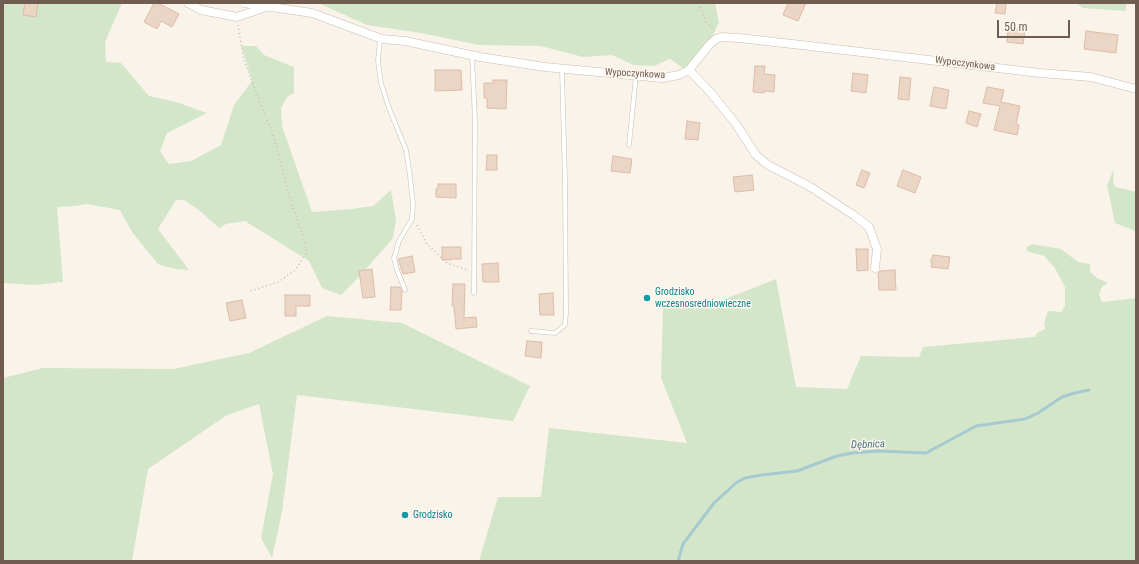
<!DOCTYPE html>
<meta charset="utf-8">
<style>
body{margin:0}
#map{position:relative;width:1139px;height:564px;overflow:hidden;background:#faf3e9;font-family:"Roboto Condensed",sans-serif}
canvas{display:block}
.frame{position:absolute;inset:0;border:4px solid #715c50;pointer-events:none}
.scale{position:absolute;left:997px;top:20px;width:73px;height:18px;box-sizing:border-box;border:2px solid #715c50;border-top:0;padding-left:5px;font-size:12px;line-height:14px;white-space:nowrap;color:#715c50;-webkit-text-stroke:3px #fdf7ef;paint-order:stroke}
</style>
<div id="map">
<canvas width="1139" height="564"></canvas>
<div class="frame"></div>
<div class="scale">50 m</div>
</div>
<script>
const ctx = document.querySelector('canvas').getContext('2d');
ctx.lineJoin = 'round';
function fillPath(path, color) { ctx.fillStyle = color; ctx.fill(path, 'evenodd'); }
const shape = rows => new Path2D(rows.map(r => 'M' + r).join(''));
function strokePath(path, color, width, dash) { ctx.strokeStyle = color; ctx.lineWidth = width; ctx.lineCap = dash ? 'butt' : 'round'; ctx.setLineDash(dash || []); ctx.stroke(path); }
function write(font, color, halo, rows, align = 'center') {
  ctx.font = font + ' "Roboto Condensed",sans-serif'; ctx.lineWidth = 3; ctx.setLineDash([]); ctx.textBaseline = 'middle'; ctx.strokeStyle = halo; ctx.fillStyle = color; for (const [text, x, y, turn = 0] of rows) {
    ctx.save(); ctx.translate(x, y); ctx.rotate((+turn || 0) * Math.PI / 180); ctx.textAlign = isNaN(turn) ? turn : align; if (halo) ctx.strokeText(text, 0, 0); ctx.fillText(text, 0, 0); ctx.restore();
  }
}
const green = shape([
 [3,3,122,3,105,42,106,62,121,63,149,96,176,102,207,113,167,133,160,151,169,164,191,161,221,145,234,105,252,81,241,46,256,46,264,55,294,67,294,93,288,96,281,108,282,126,312,212,352,209,373,206,391,190,396,220,393,238,360,276,341,295,322,288,309,261,245,221,226,224,219,228,200,211,184,200,176,200,158,229,189,270,175,269,158,264,132,232,120,210,87,204,76,206,57,207,63,282,34,285,3,283],
 [318,3,715,3,719,22,708,46,694,61,683,68,670,59,654,66,633,65,612,55,583,57,541,46,479,45,421,33,367,25],
 [1076,3,1127,3,1125,11,1083,8],
 [1114,169,1113,183,1116,187,1136,192,1136,231,1115,223,1107,185],
 [1032,244,1061,249,1078,262,1090,264,1090,272,1097,278,1108,283,1102,287,1099,294,1102,302,1136,298,1136,561,479,561,498,497,541,497,549,428,687,443,661,378,663,308,710,305,776,279,796,387,847,389,861,356,919,357,923,347,1035,337,1037,333,1045,329,1044,323,1048,311,1061,312,1065,306,1065,287,1055,268,1044,256,1026,251,1027,247],
 [327,316,402,323,530,386,513,421,297,395,282,512,272,558,261,538,273,474,259,404,227,415,148,469,132,561,3,561,3,378,43,368,173,369,249,353]
]);
const stream = shape([
 [678,561,683,544,714,503,736,483,745,478,762,475,797,471,837,456,852,453,878,451,926,453,976,426,1025,419,1038,413,1062,397,1075,393,1089,390]
]);
const building = shape([
 [25,3,38,3,36,17,23,15,25,3],
 [154,3,158,3,179,14,172,27,161,21,157,29,144,22,154,3],
 [788,3,806,3,798,21,783,15,788,3],
 [997,3,1006,4,1005,14,995,13,997,3],
 [1008,29,1025,30,1023,44,1007,42,1008,29],
 [1086,31,1118,35,1116,53,1084,49,1086,31],
 [755,66,765,66,764,74,775,75,774,92,764,91,764,93,753,92,755,66],
 [435,70,461,70,462,90,435,91,435,70],
 [853,73,868,75,866,93,851,91,853,73],
 [900,77,911,78,909,100,898,99,900,77],
 [493,80,507,80,506,109,487,108,487,98,484,98,484,83,493,83,493,80],
 [934,87,949,90,946,109,930,106,934,87],
 [987,87,1004,90,1001,102,1020,106,1016,124,1019,125,1017,135,994,130,1000,106,983,103,987,87],
 [969,111,981,114,977,127,966,123,969,111],
 [687,121,700,123,698,140,685,139,687,121],
 [487,155,497,155,497,170,486,170,487,155],
 [613,156,632,159,630,173,611,171,613,156],
 [862,170,870,173,864,188,856,185,862,170],
 [903,170,921,177,915,193,897,186,903,170],
 [752,175,754,190,735,192,733,177,752,175],
 [438,184,456,184,456,198,436,197,436,189,438,189,438,184],
 [442,247,461,247,461,259,451,259,451,260,442,260,442,247],
 [856,249,868,249,868,270,857,271,856,249],
 [933,255,950,257,948,269,931,267,932,263,930,261,932,258,933,255],
 [412,256,415,272,403,274,398,259,412,256],
 [498,263,499,282,483,282,482,264,498,263],
 [372,269,375,297,363,298,359,271,372,269],
 [895,270,896,290,879,290,878,273,880,271,895,270],
 [453,284,465,284,464,318,476,317,477,327,456,329,454,306,452,306,453,284],
 [391,287,400,287,402,291,401,310,390,310,391,287],
 [553,293,554,315,540,315,539,294,553,293],
 [285,295,310,295,310,306,296,306,296,316,285,316,285,295],
 [242,300,246,318,230,321,226,303,242,300],
 [527,341,542,342,541,358,525,356,527,341]
]);
const path = shape([
 [699,3,706,22,715,30],
 [238,25,244,61,273,135,293,208,303,236,307,252,295,270,278,282,248,292],
 [417,225,427,244,447,263,467,270]
]);
const lane = shape([
 [380,39,378,61,381,83,389,108,406,150,410,176,413,204,412,219,399,241,394,258,397,270,405,290],
 [472,56,475,121,474,293],
 [629,145,636,76],
 [531,331,555,333,565,325,566,312,565,181,562,69]
]);
const street = shape([
 [188,3,201,10,237,17,266,7],
 [244,3,312,13,382,39,405,41,480,57,545,67,662,78,679,75,689,70,710,44,716,39,722,37,739,38,801,45,1040,73,1091,77,1136,89],
 [689,70,711,93,736,124,756,155,768,165,809,186,855,216,869,227,877,249,875,268]
]);
const markers = [
 [647,298,4,"#0f9aa8"],
 [405,515,4,"#0f9aa8"]
];
const streetNames = [
 ["Wypoczynkowa",965,64,7],
 ["Wypoczynkowa",635,74,3]
];
const cultureNames = [
 ["Grodzisko",655,292],
 ["wczesnosredniowieczne",655,304],
 ["Grodzisko",413,515]
];
const waterNames = [
 ["Dębnica",868,445,-2]
];
fillPath(green, '#d4e6c9');
strokePath(stream, '#a7cad1', 3);
fillPath(building, '#ebd5c4');
strokePath(building, '#dcbca7', 1);
strokePath(lane, '#cabcb0', 5);
strokePath(street, '#cabcb0', 9);
strokePath(path, '#d0b8a7', 1.5, [1, 3]);
strokePath(lane, '#fff', 4);
strokePath(street, '#fff', 8);
for (const [x, y, r, color] of markers) { const dot = new Path2D(); dot.arc(x, y, r, 0, 2 * Math.PI); ctx.fillStyle = color; ctx.fill(dot); strokePath(dot, '#fdf7ef', 1.5); }
write('10px', '#715c50', '#fdf7ef', streetNames);
write('10px', '#0d838f', '#fdf7ef', cultureNames, 'left');
write('italic 11px', '#4c7780', '#fdf7ef', waterNames);
</script>
